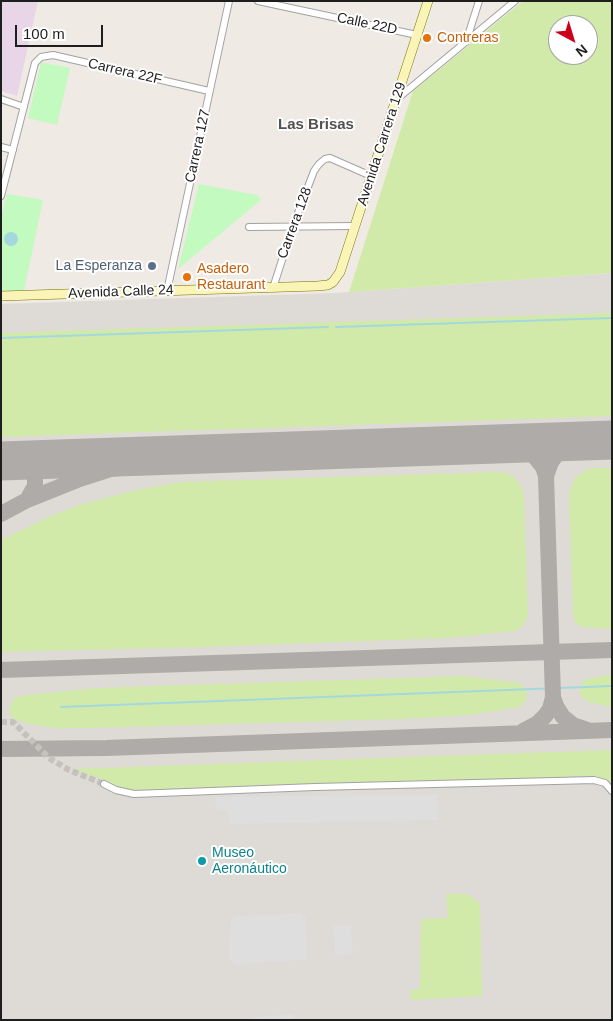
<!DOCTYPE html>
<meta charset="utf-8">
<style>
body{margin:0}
#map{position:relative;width:613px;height:1021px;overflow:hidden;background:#efeae4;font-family:Helvetica,sans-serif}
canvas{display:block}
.frame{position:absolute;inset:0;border:2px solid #1e1e1e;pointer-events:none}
.north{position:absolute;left:548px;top:15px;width:50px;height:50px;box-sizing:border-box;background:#fff;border:1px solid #a5a5a5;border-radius:50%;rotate:141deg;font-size:14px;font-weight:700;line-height:20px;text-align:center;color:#1e1e1e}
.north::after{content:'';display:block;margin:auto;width:18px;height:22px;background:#cc001d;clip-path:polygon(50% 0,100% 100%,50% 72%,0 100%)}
.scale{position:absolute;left:15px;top:25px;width:88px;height:22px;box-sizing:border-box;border:2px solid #1e1e1e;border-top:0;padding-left:6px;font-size:15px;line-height:18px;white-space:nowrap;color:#1e1e1e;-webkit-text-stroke:4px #fff;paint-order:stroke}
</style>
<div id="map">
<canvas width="613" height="1021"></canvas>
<div class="frame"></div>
<div class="north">N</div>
<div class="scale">100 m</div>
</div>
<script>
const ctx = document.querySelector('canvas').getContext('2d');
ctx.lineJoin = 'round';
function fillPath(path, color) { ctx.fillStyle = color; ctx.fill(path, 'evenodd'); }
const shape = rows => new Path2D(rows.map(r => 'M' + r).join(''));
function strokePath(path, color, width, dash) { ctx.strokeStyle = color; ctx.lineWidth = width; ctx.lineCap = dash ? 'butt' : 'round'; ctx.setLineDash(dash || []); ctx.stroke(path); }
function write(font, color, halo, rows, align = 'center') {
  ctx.font = font + ' Helvetica,sans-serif'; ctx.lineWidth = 4; ctx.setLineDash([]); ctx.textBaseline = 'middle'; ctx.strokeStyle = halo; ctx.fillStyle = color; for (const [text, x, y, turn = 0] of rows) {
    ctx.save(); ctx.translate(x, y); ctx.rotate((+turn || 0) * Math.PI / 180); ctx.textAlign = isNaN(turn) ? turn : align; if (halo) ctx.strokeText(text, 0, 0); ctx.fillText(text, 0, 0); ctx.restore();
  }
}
const industrial = shape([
 [1,1,38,1,17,96,1,91]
]);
const airport = shape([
 [612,273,612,1020,1,1020,1,304,335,293]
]);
const grass = shape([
 [523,1,612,1,612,273,349,292,413,91],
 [558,25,588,25,588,55,558,55],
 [612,313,612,416,1,437,1,333],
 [593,468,612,468,612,629,581,627,575,622,573,613,569,492,573,482,576,477,586,470],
 [497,472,506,473,512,475,523,489,524,502,528,615,524,625,515,631,447,638,201,647,1,652,1,540,49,517,76,506,136,490,182,482],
 [612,674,612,707,589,702,581,696,580,687,583,682,588,679],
 [463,676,519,683,527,690,527,699,520,707,470,715,403,719,88,728,56,728,29,724,12,718,9,710,12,701,18,696,96,688],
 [612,750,612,784,605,779,595,776,131,790,114,785,107,781,73,769],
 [446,894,467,894,480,903,482,996,411,1000,410,990,420,989,421,919,448,918]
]);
const park = shape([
 [41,62,70,68,57,125,28,118],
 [199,184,257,195,261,200,178,269],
 [7,194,43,200,24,291,1,291,1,217]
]);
const parking = shape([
 [437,794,438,820,229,824,228,810,216,810,215,797],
 [302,913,303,917,306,917,307,959,304,960,237,964,229,960,229,940,231,920,235,916],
 [351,925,353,954,335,955,333,926],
 [293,1014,293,1020,253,1020,253,1017]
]);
const water = shape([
 '4 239a7 7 0 1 1 14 0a7 7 0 1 1-14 0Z'
]);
const stream = shape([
 [336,327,612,318],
 [1,338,328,327],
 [61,707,612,686]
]);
const taxiway = shape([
 [510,444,522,448,534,456,543,467,546,476,553,697],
 [7,461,29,468,35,475,35,486,27,500],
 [546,476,551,462,556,455,569,445,580,441],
 [1,514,27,500,77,480,111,469,178,455],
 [1,670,612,650],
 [523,731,538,723,545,716,550,709,553,697,556,706,563,717,573,725,585,729],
 [1,749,106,748,612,730]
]);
const runway = shape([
 [1,461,612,440]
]);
const minorTunnel = shape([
 [1,722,13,722,49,758,69,770,104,784]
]);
const minor = shape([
 [258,1,417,35],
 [466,42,479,1],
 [1,99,24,107],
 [397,99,515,1],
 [1,147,13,150],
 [1,196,35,63,41,57,53,55,209,91],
 [249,227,355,226],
 [273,288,293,226,314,171,319,164,325,159,330,158,371,176],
 [167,291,229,1],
 [104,784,116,790,134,794,315,787,594,780,605,783,612,791]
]);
const secondary = shape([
 [1,296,317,286,328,285,333,282,340,272,428,1]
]);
const markers = [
 [427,38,5,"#e8710a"],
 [152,266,5,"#5c6f8a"],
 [187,277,5,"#e8710a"],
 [202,861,5,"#0f9aa8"]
];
const streetNames = [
 ["Calle 22D",367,24,12],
 ["Carrera 22F",125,72,13],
 ["Avenida Carrera 129",382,144,-72],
 ["Carrera 127",198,146,-78],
 ["Carrera 128",295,223,-70],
 ["Avenida Calle 24",121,292,-2]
];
const foodNames = [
 ["Contreras",437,38],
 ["Asadero",197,269],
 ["Restaurant",197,285]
];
const serviceNames = [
 ["La Esperanza",142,266]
];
const cultureNames = [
 ["Museo",212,853],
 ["Aeronáutico",212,869]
];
const neighbourhoodNames = [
 ["Las Brisas",316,125]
];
fillPath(industrial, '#e8d6e8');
fillPath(airport, '#dedad5');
fillPath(grass, '#d2eaa9');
fillPath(park, '#c3fac0');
fillPath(parking, '#dedede');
fillPath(water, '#a3d9de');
strokePath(stream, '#a3d9de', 2);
strokePath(taxiway, '#aeaba8', 16);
strokePath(runway, '#aeaba8', 39);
strokePath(minorTunnel, '#c5c1bc', 6, [6, 3]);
strokePath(minor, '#a2a2a2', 8);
strokePath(secondary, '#777303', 10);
strokePath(minor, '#fff', 6);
strokePath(secondary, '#faf4b7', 9);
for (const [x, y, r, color] of markers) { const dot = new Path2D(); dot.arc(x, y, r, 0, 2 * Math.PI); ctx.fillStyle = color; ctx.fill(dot); strokePath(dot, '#fff', 2); }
write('14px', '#1e1e1e', '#fff', streetNames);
write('14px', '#c56008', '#fff', foodNames, 'left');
write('14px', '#4e5e75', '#fff', serviceNames, 'right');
write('14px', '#0d838f', '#fff', cultureNames, 'left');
write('bold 15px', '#515151', '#fff', neighbourhoodNames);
</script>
